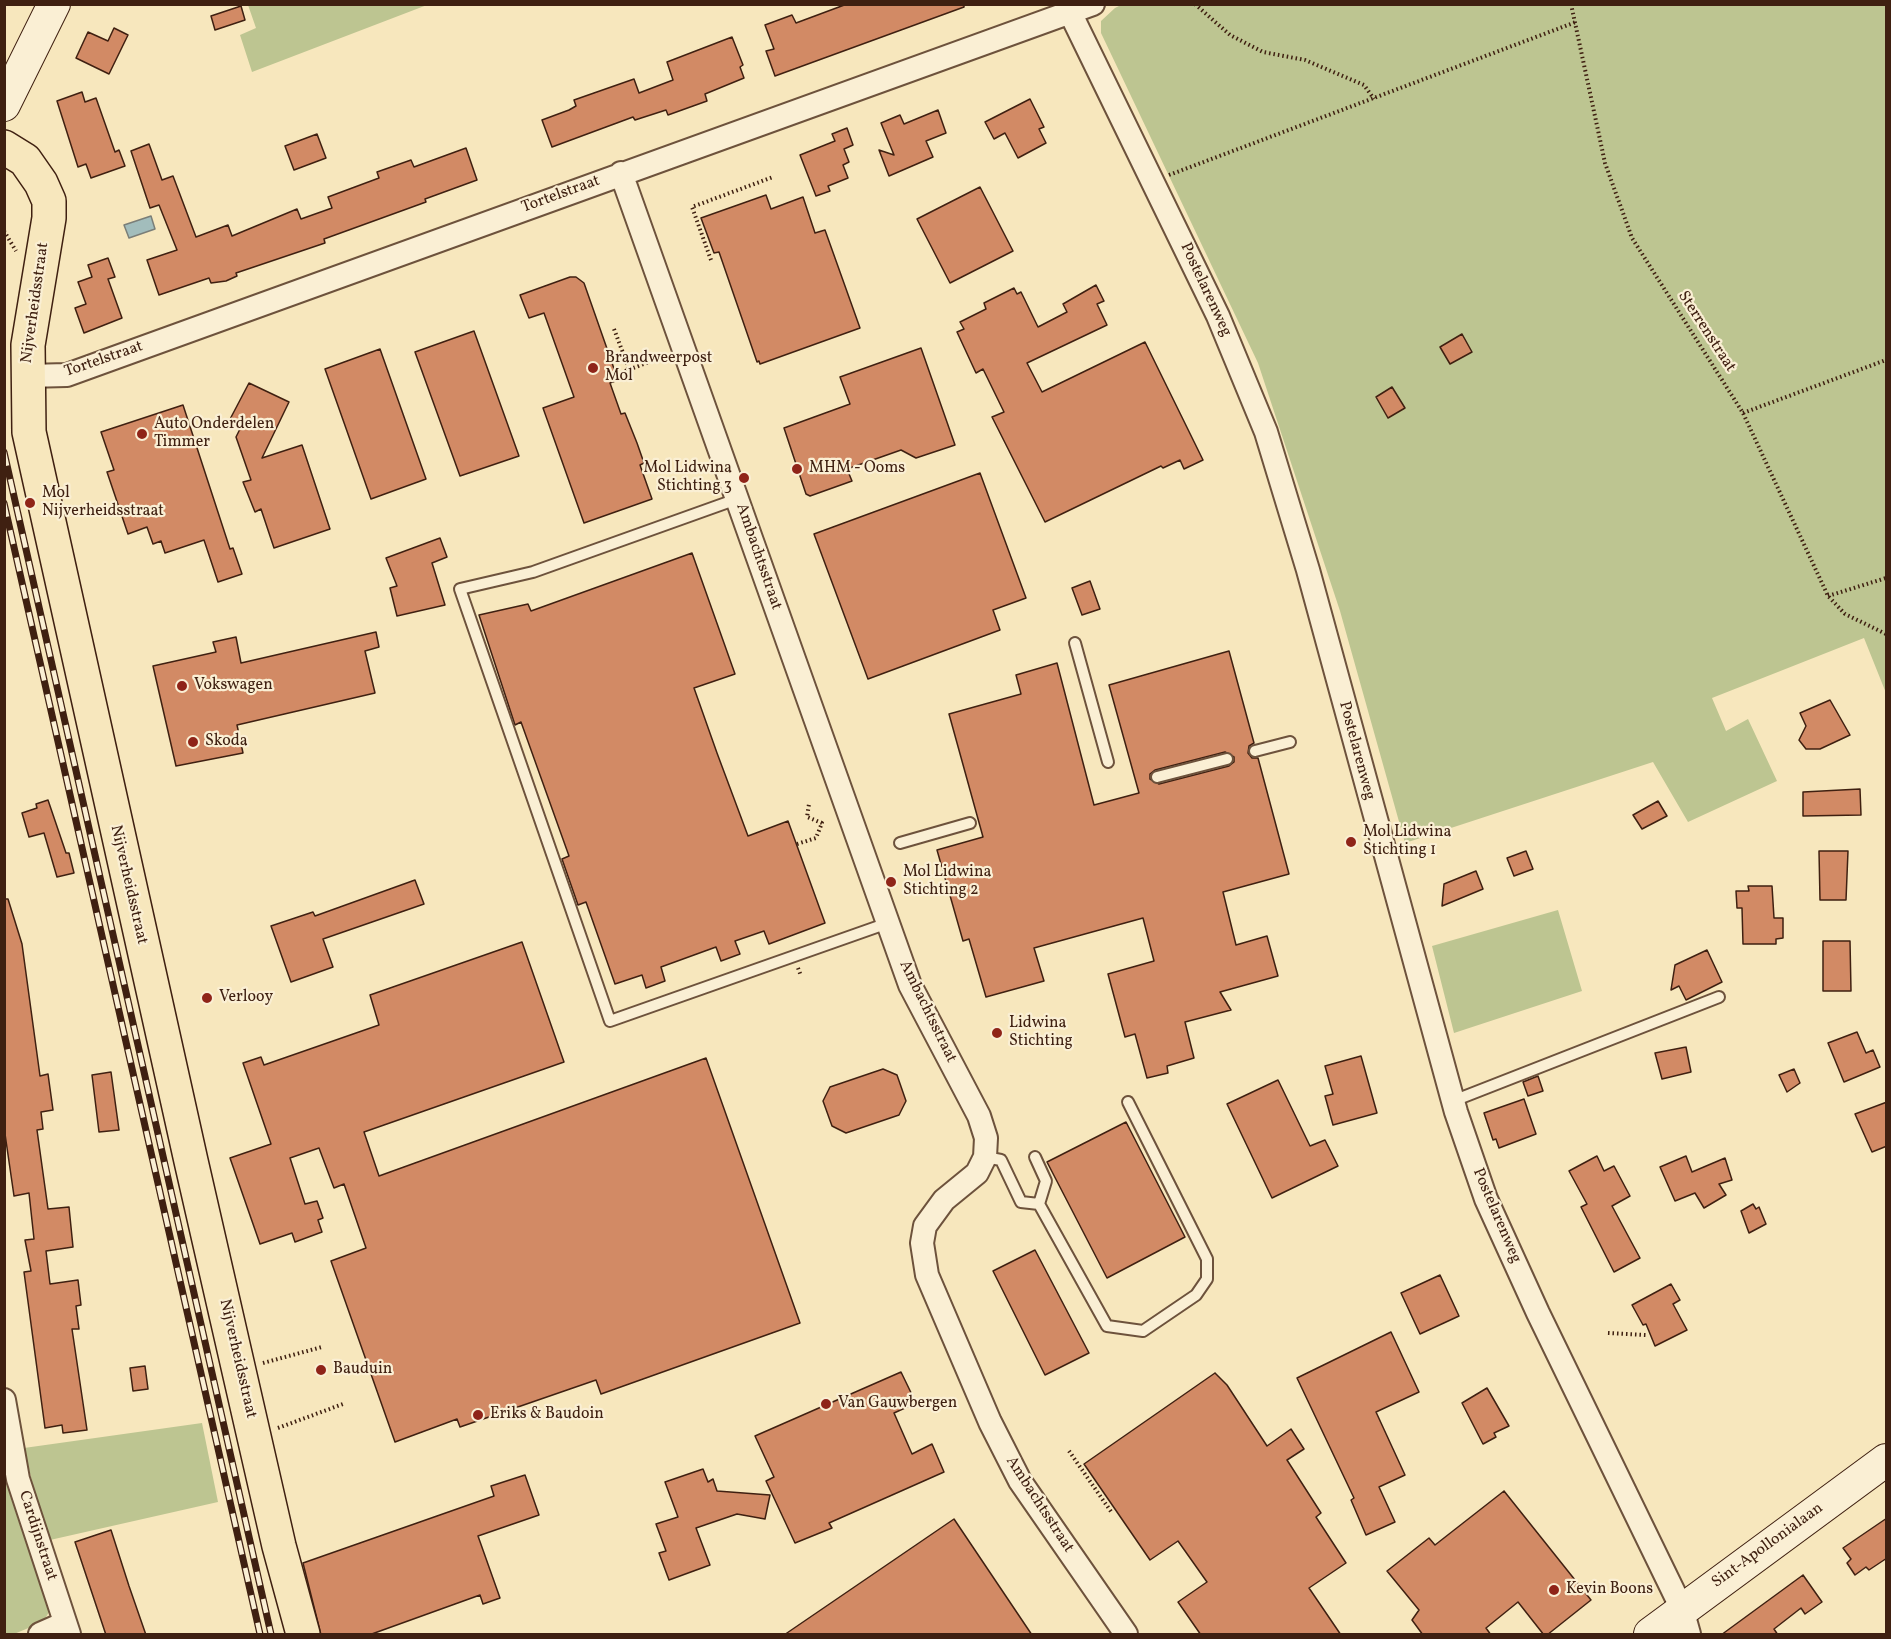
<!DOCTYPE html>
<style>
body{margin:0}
#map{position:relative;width:1891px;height:1639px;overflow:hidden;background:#f7e7bd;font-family:Vollkorn,serif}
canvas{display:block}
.frame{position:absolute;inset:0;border:6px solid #3f2011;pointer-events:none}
</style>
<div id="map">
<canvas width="1891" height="1639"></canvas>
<div class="frame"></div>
</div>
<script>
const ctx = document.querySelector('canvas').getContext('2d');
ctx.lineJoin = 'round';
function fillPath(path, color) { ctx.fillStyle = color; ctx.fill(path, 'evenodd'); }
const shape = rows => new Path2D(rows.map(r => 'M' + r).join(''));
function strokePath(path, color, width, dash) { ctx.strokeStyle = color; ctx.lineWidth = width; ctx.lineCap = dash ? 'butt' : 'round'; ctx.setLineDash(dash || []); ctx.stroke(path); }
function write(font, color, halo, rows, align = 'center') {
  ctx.font = font + ' Vollkorn,serif'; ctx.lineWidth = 4.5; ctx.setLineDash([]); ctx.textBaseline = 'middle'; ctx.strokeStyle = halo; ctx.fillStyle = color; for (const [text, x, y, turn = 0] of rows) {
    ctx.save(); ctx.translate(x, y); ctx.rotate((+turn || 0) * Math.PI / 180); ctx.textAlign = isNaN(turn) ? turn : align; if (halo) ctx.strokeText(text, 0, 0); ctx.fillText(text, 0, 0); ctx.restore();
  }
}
const green = shape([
 [1123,4,1886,5,1886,693,1864,638,1712,698,1726,731,1748,719,1777,781,1688,822,1653,762,1405,843,1340,611,1258,363,1101,33,1101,21,1115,8],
 [248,5,248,4,427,5,252,72,240,35,256,28],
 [1558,910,1582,991,1454,1033,1432,946],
 [202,1423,218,1502,50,1540,35,1494,24,1448],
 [4,1477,49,1612,43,1622,14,1634,5,1634]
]);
const water = shape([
 [151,216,155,229,129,238,124,225,151,216]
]);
const building = shape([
 [847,4,964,4,964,7,775,76,766,51,774,49,765,25,792,15,796,23,847,4],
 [241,6,245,20,215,30,211,16,241,6],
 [114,28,128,35,109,74,76,58,88,32,108,41,114,28],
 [732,37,743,65,740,67,744,78,705,94,707,101,668,115,666,110,635,120,633,117,552,147,542,120,569,110,576,106,574,100,634,79,639,93,673,80,667,62,732,37],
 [82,92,85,102,96,98,115,152,119,150,125,166,91,178,86,164,78,167,57,101,82,92],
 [1030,99,1044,127,1039,129,1046,143,1018,158,1005,133,994,139,985,122,1030,99],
 [938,110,946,133,926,141,933,157,889,176,879,150,894,155,881,123,900,115,904,124,938,110],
 [847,128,853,145,844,149,849,162,843,165,848,178,828,186,830,191,816,196,800,155,835,141,832,134,847,128],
 [317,134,326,158,294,170,285,146,317,134],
 [149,144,162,180,173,176,196,237,228,225,232,236,297,209,301,219,332,208,328,197,379,178,377,172,411,160,414,167,466,148,477,180,425,199,426,202,324,239,325,243,236,273,237,276,226,281,211,283,209,278,159,295,147,260,177,250,159,205,150,208,131,151,149,144],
 [980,187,1013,251,950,283,917,219,980,187],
 [766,195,771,209,803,197,815,233,825,230,860,328,760,364,759,361,757,362,719,252,714,253,701,218,766,195],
 [108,258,115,277,108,279,122,318,84,333,75,308,86,304,78,282,92,277,88,265,108,258],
 [570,277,576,277,584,283,618,380,610,383,621,414,625,413,637,443,644,463,640,465,652,499,584,523,543,408,574,397,544,313,529,318,520,295,570,277],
 [1096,285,1104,301,1097,304,1107,325,1027,363,1042,392,1145,342,1203,460,1184,469,1180,460,1163,468,1161,466,1045,522,992,417,1004,412,983,369,976,373,957,332,964,329,960,322,986,309,984,303,1014,288,1017,294,1021,292,1038,327,1067,312,1063,304,1096,285],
 [474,331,519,456,460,476,415,352,474,331],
 [1462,334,1472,352,1450,364,1440,347,1462,334],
 [921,348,955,445,916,458,901,450,847,469,852,481,810,496,806,494,784,428,850,404,840,377,921,348],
 [380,349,426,479,371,499,325,369,380,349],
 [249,383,289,402,262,458,302,445,330,529,274,548,261,509,255,512,243,482,251,480,236,437,240,429,228,423,249,383],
 [1392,387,1405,408,1388,418,1376,397,1392,387],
 [183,405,230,549,233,548,242,574,218,582,204,540,165,553,161,541,153,544,147,527,128,534,107,472,114,470,101,432,183,405],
 [980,473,1026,598,993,610,1000,630,868,679,814,534,980,473],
 [440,538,447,557,432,563,445,605,397,616,390,588,397,586,386,558,440,538],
 [692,553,735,674,694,688,717,753,748,836,788,821,825,923,769,944,764,931,735,941,740,954,721,961,716,947,661,967,665,981,646,988,642,975,615,984,586,902,578,905,562,859,569,856,521,722,515,725,479,615,528,604,531,611,692,553],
 [1090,581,1100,609,1082,615,1072,588,1090,581],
 [376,632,379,647,365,651,375,693,237,725,243,753,176,766,153,666,216,652,213,642,236,637,241,663,376,632],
 [1229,651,1254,743,1249,746,1248,753,1252,758,1258,758,1289,874,1223,892,1236,945,1267,936,1278,976,1220,992,1231,1010,1185,1022,1194,1058,1167,1066,1168,1073,1147,1078,1135,1034,1125,1037,1108,974,1154,961,1143,918,1034,948,1044,981,986,997,969,939,963,941,937,850,983,837,949,714,1021,694,1016,675,1057,663,1094,805,1139,793,1109,685,1229,651],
 [1225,752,1234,757,1234,762,1229,766,1159,784,1150,779,1150,774,1155,770,1225,752],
 [1830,700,1850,735,1820,749,1806,749,1799,740,1806,726,1800,713,1830,700],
 [1860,789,1861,815,1803,816,1803,792,1860,789],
 [48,800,66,853,69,853,74,873,57,877,44,833,29,837,22,813,37,808,36,804,48,800],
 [1658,801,1667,816,1642,829,1633,815,1658,801],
 [1526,851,1533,869,1514,876,1507,858,1526,851],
 [1819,851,1848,851,1846,900,1820,900,1819,851],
 [1476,871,1483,889,1442,906,1444,884,1476,871],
 [415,880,424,904,323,939,333,967,291,982,271,926,313,912,315,916,415,880],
 [1748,886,1772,886,1774,918,1783,918,1783,938,1776,939,1776,944,1743,944,1742,908,1737,908,1736,891,1749,891,1748,886],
 [4,899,8,899,22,944,40,1076,48,1074,53,1110,41,1112,43,1129,37,1130,48,1209,69,1207,73,1247,46,1251,50,1284,78,1280,81,1305,76,1306,79,1329,72,1329,87,1430,63,1433,62,1425,45,1428,24,1272,31,1271,25,1240,34,1239,29,1193,14,1196,4,1127,4,899],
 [1823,941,1850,941,1851,991,1823,991,1823,941],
 [522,942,564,1062,364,1132,379,1176,706,1058,800,1323,601,1394,596,1380,460,1427,457,1419,395,1442,331,1261,366,1248,344,1184,334,1188,319,1148,290,1158,305,1204,317,1201,323,1218,318,1220,322,1232,295,1242,292,1233,260,1244,230,1158,271,1144,243,1063,261,1057,264,1065,379,1025,370,995,522,942],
 [1707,950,1722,982,1686,1000,1679,986,1671,990,1675,965,1707,950],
 [1857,1032,1866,1053,1873,1050,1880,1067,1844,1082,1828,1043,1857,1032],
 [1686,1047,1691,1072,1662,1079,1655,1053,1686,1047],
 [1361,1056,1377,1113,1333,1125,1325,1096,1333,1094,1325,1066,1361,1056],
 [883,1069,897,1075,906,1101,899,1115,846,1133,832,1126,823,1101,830,1087,883,1069],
 [1794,1069,1800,1083,1787,1092,1779,1075,1794,1069],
 [111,1072,119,1130,99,1132,92,1075,111,1072],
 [1538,1076,1543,1091,1528,1096,1523,1082,1538,1076],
 [1278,1080,1310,1146,1325,1140,1338,1166,1272,1198,1227,1104,1278,1080],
 [1524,1099,1536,1134,1499,1148,1496,1139,1493,1140,1484,1113,1524,1099],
 [1887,1102,1887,1146,1872,1152,1855,1114,1887,1102],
 [1126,1122,1185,1237,1107,1278,1047,1162,1126,1122],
 [1597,1156,1604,1171,1614,1166,1630,1196,1612,1206,1640,1258,1614,1272,1581,1207,1587,1204,1569,1171,1597,1156],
 [1686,1156,1692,1172,1725,1158,1732,1180,1719,1184,1726,1195,1704,1208,1695,1193,1675,1201,1660,1167,1686,1156],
 [1753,1204,1756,1209,1759,1207,1766,1224,1749,1233,1741,1211,1753,1204],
 [1035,1250,1089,1353,1045,1375,993,1271,1035,1250],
 [1440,1275,1459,1316,1420,1334,1401,1293,1440,1275],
 [1671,1284,1680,1300,1673,1304,1687,1330,1655,1346,1646,1324,1643,1325,1632,1305,1671,1284],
 [1391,1332,1419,1392,1376,1412,1405,1475,1379,1487,1395,1522,1366,1535,1351,1500,1354,1498,1297,1378,1391,1332],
 [145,1366,148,1389,133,1391,130,1368,145,1366],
 [901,1372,916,1403,894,1413,912,1454,932,1444,944,1472,829,1523,832,1528,795,1543,766,1481,774,1477,755,1436,901,1372],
 [1215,1373,1227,1385,1267,1446,1291,1429,1304,1449,1287,1460,1321,1513,1316,1517,1346,1563,1309,1588,1341,1635,1201,1635,1178,1602,1207,1582,1178,1541,1150,1560,1084,1464,1215,1373],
 [1487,1388,1509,1426,1494,1433,1496,1437,1483,1444,1462,1403,1487,1388],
 [703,1469,708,1482,713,1479,717,1491,770,1495,765,1519,737,1514,696,1528,710,1565,669,1580,659,1553,666,1551,656,1524,678,1517,665,1482,703,1469],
 [525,1475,539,1515,478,1536,500,1598,483,1604,480,1595,369,1635,321,1635,303,1563,494,1496,491,1486,525,1475],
 [1504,1491,1591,1600,1547,1635,1544,1635,1518,1602,1486,1628,1491,1635,1423,1635,1412,1620,1419,1610,1387,1571,1429,1538,1435,1545,1504,1491],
 [1887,1518,1887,1558,1869,1570,1866,1567,1855,1575,1847,1563,1851,1559,1843,1548,1887,1518],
 [954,1519,1032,1635,784,1635,954,1519],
 [111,1530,129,1586,146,1635,106,1635,75,1542,111,1530],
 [1803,1575,1822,1602,1805,1614,1801,1608,1774,1629,1778,1635,1721,1635,1803,1575]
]);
const path = shape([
 [1195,4,1230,35,1263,52,1305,60,1364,85,1374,99],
 [1571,4,1605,163,1632,238,1743,413,1828,596,1845,614,1886,634],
 [1169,175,1576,22],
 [4,231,16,251],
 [711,260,692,207,773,177],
 [614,329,629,369],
 [625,371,665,356],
 [1743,413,1886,360],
 [1828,596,1886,578],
 [797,844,816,838,822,823,807,817,809,804],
 [798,968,801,976],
 [1608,1333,1646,1335],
 [263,1363,322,1347],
 [278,1428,343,1404],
 [1069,1451,1112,1513]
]);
const lane = shape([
 [737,499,533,572,460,589,610,1021,888,923],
 [1075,643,1108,762],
 [1255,751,1290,742],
 [1157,777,1227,759],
 [900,843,970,823],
 [1453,1101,1719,997],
 [985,1157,1001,1160,1021,1202,1039,1204],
 [1035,1157,1046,1181,1039,1204,1107,1326,1143,1331,1196,1295,1207,1279,1207,1259,1128,1102]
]);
const street = shape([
 [1066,4,1218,316,1266,432,1308,570,1456,1112,1486,1199,1538,1313,1682,1609,1689,1634],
 [621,173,910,985,979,1116,986,1138,985,1157,977,1173,944,1200,925,1226,922,1243,927,1275,990,1422,1020,1481,1126,1634],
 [27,376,67,375,1093,4],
 [4,1400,18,1479,69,1634],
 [40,1634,65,1623]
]);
const secondary = shape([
 [4,105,54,4],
 [1650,1634,1886,1460]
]);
const primary = shape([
 [4,147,25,160,41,183,49,201,49,218,28,345,29,432,191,1161,279,1546,303,1634]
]);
const rail = shape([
 [4,452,271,1634],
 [4,503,260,1634]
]);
const markers = [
 [593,368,6,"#8f2418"],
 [142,434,6,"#8f2418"],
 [797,469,6,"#8f2418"],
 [744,478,6,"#8f2418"],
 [30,503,6,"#8f2418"],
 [182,686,6,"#8f2418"],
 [193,742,6,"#8f2418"],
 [1351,842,6,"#8f2418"],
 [891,882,6,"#8f2418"],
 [207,998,6,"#8f2418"],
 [997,1033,6,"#8f2418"],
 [321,1370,6,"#8f2418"],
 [826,1404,6,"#8f2418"],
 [478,1415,6,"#8f2418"],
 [1554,1590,6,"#8f2418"]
];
const streetNames = [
 ["Tortelstraat",561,195,-20],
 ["Postelarenweg",1205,290,65],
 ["Nijverheidsstraat",36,303,-82],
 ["Sterrenstraat",1706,332,57],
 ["Tortelstraat",104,360,-19],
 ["Ambachtsstraat",758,557,71],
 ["Postelarenweg",1356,751,75],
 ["Nijverheidsstraat",128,885,77],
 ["Ambachtsstraat",927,1012,64],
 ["Postelarenweg",1496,1216,67],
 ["Nijverheidsstraat",237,1359,77],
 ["Ambachtsstraat",1039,1505,57],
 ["Cardijnstraat",37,1536,72],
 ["Sint-Apollonialaan",1768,1546,-36]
];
const poiNames = [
 ["Brandweerpost",605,359],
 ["Mol",605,377],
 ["Auto Onderdelen",154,425],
 ["Timmer",154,443],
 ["Mol Lidwina",732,469,"right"],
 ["Stichting 3",732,487,"right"],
 ["MHM - Ooms",809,469],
 ["Mol",42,494],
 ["Nijverheidsstraat",42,512],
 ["Vokswagen",194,686],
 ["Skoda",205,742],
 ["Mol Lidwina",1363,833],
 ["Stichting 1",1363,851],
 ["Mol Lidwina",903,873],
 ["Stichting 2",903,891],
 ["Verlooy",219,998],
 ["Lidwina",1009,1024],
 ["Stichting",1009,1042],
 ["Bauduin",333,1370],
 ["Van Gauwbergen",838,1404],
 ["Eriks & Baudoin",490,1415],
 ["Kevin Boons",1566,1590]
];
fillPath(green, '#bdc591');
fillPath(water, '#a2bdbc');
strokePath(water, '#7a7e78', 1.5);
fillPath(building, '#d28a65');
strokePath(building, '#3f2011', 1.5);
strokePath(lane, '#6d523c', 14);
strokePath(street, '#6d523c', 26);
strokePath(secondary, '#3f2011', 34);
strokePath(primary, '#3f2011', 36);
strokePath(path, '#3f2011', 4, [1.5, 3]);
strokePath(lane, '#faefd4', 10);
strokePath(street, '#faefd4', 22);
strokePath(secondary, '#faefd4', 32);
strokePath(primary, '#f7e7bd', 33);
strokePath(rail, '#3f2011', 7);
strokePath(rail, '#faefd4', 4.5, [14]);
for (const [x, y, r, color] of markers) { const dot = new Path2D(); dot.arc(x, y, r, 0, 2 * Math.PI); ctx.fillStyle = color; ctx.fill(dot); strokePath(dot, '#faefd4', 2); }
write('16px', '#3f2011', '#faefd4', streetNames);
write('16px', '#3f2011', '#faefd4', poiNames, 'left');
</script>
